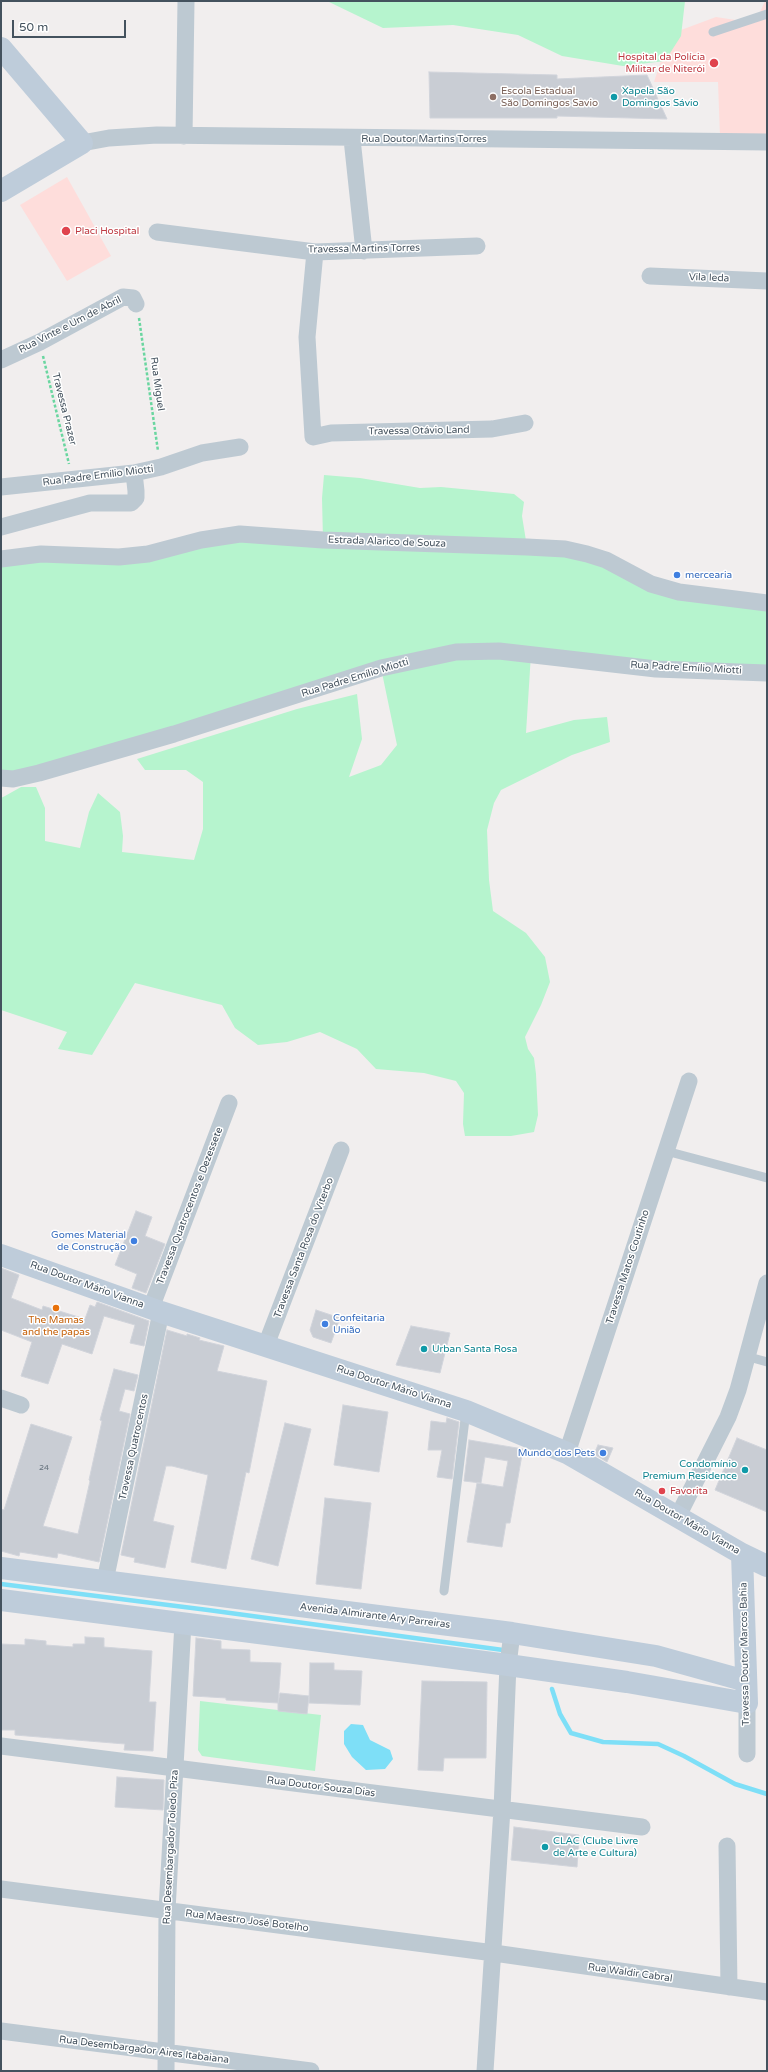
<!DOCTYPE html>
<meta charset="utf-8">
<style>
body{margin:0}
#map{position:relative;width:768px;height:2072px;overflow:hidden;background:#f1eeee;font-family:"Varela Round",sans-serif}
canvas{display:block}
.frame{position:absolute;inset:0;border:2px solid #44525e;pointer-events:none}
.scale{position:absolute;left:12px;top:20px;width:114px;height:18px;box-sizing:border-box;border:2px solid #44525e;border-top:0;padding-left:5px;font-size:12px;line-height:14px;white-space:nowrap;color:#44525e;-webkit-text-stroke:3px #fff;paint-order:stroke}
</style>
<div id="map">
<canvas width="768" height="2072"></canvas>
<div class="frame"></div>
<div class="scale">50 m</div>
</div>
<script>
const ctx = document.querySelector('canvas').getContext('2d');
ctx.lineJoin = 'round';
function fillPath(path, color) { ctx.fillStyle = color; ctx.fill(path, 'evenodd'); }
const shape = rows => new Path2D(rows.map(r => 'M' + r).join(''));
function strokePath(path, color, width, dash) { ctx.strokeStyle = color; ctx.lineWidth = width; ctx.lineCap = dash ? 'butt' : 'round'; ctx.setLineDash(dash || []); ctx.stroke(path); }
function write(font, color, halo, rows, align = 'center') {
  ctx.font = font + ' "Varela Round",sans-serif'; ctx.lineWidth = 3; ctx.setLineDash([]); ctx.textBaseline = 'middle'; ctx.strokeStyle = halo; ctx.fillStyle = color; for (const [text, x, y, turn = 0] of rows) {
    ctx.save(); ctx.translate(x, y); ctx.rotate((+turn || 0) * Math.PI / 180); ctx.textAlign = isNaN(turn) ? turn : align; if (halo) ctx.strokeText(text, 0, 0); ctx.fillText(text, 0, 0); ctx.restore();
  }
}
const medical = shape([
 [765,1,767,1,767,136,720,136,718,82,654,82,666,45,673,33,716,17,755,23],
 [67,177,111,256,67,281,20,205]
]);
const green = shape([
 [327,1,685,1,681,36,665,61,623,66,562,56,518,35,453,25,383,28],
 [324,475,360,478,420,488,441,487,514,494,524,502,522,516,527,547,565,549,651,584,767,603,767,673,531,654,526,733,574,720,607,717,610,742,572,755,501,790,494,803,487,830,489,880,493,911,526,933,545,957,550,982,541,1005,525,1037,528,1049,534,1058,536,1074,538,1115,534,1132,511,1136,465,1136,463,1124,464,1093,456,1081,424,1073,376,1069,357,1049,320,1032,287,1042,258,1045,235,1028,222,1005,135,983,92,1055,58,1049,67,1032,1,1010,1,798,5,796,21,787,36,787,45,808,45,841,80,848,89,812,98,793,120,812,123,836,122,852,194,860,203,829,203,782,186,770,145,770,137,759,297,709,357,694,362,739,349,777,381,765,397,745,381,668,1,778,1,559,94,556,201,540,323,540,322,498],
 [200,1701,321,1715,315,1771,202,1756,198,1750]
]);
const water = shape([
 [351,1724,363,1725,370,1740,390,1750,393,1759,385,1769,366,1770,352,1757,344,1744,344,1731]
]);
const stream = shape([
 [1,1584,208,1610,503,1650],
 [552,1689,560,1714,571,1733,603,1742,658,1744,684,1756,735,1784,767,1794]
]);
const building = shape([
 [429,72,557,75,557,79,647,75,667,119,557,116,557,118,430,118,429,72],
 [136,1211,152,1217,145,1236,165,1244,146,1293,132,1288,137,1274,115,1265,136,1211],
 [1,1268,19,1275,11,1298,42,1310,43,1306,85,1319,90,1305,95,1307,97,1302,149,1321,144,1346,130,1343,135,1325,104,1316,92,1354,62,1344,48,1384,21,1376,32,1342,1,1330,1,1268],
 [316,1310,340,1318,331,1343,313,1337,310,1330,316,1310],
 [411,1326,450,1333,440,1373,396,1365,411,1326],
 [167,1330,187,1336,187,1334,200,1338,199,1340,224,1346,217,1371,267,1381,249,1473,246,1472,226,1569,191,1562,208,1475,172,1466,166,1466,153,1521,174,1526,165,1568,134,1562,135,1558,121,1555,167,1330],
 [114,1369,138,1375,134,1391,125,1389,119,1411,130,1414,99,1562,58,1553,57,1558,20,1552,19,1556,1,1551,1,1509,4,1510,31,1424,72,1437,43,1526,78,1534,90,1481,89,1480,102,1421,100,1420,114,1369],
 [343,1405,388,1412,379,1472,334,1465,343,1405],
 [447,1418,459,1422,452,1479,437,1477,442,1450,428,1450,431,1421,446,1423,447,1418],
 [285,1423,311,1429,278,1566,251,1559,285,1423],
 [737,1438,767,1450,767,1512,715,1490,737,1438],
 [469,1440,523,1449,510,1523,506,1523,502,1547,467,1542,477,1483,503,1487,508,1461,485,1457,481,1483,464,1481,469,1440],
 [598,1445,613,1448,607,1462,594,1454,598,1445],
 [325,1498,371,1503,361,1589,316,1584,325,1498],
 [85,1637,104,1638,104,1647,152,1651,149,1702,156,1702,153,1751,124,1750,125,1744,15,1735,15,1730,1,1730,1,1644,25,1645,25,1639,46,1641,46,1645,73,1647,73,1644,85,1644,85,1637],
 [196,1638,221,1641,221,1649,250,1650,250,1662,281,1663,278,1703,280,1693,309,1696,307,1714,278,1711,278,1703,226,1700,226,1698,193,1696,196,1638],
 [310,1663,334,1663,334,1670,362,1671,360,1705,309,1703,310,1663],
 [422,1681,487,1682,486,1758,444,1758,443,1771,418,1770,422,1681],
 [117,1777,164,1780,163,1810,115,1807,117,1777],
 [514,1827,579,1835,577,1867,511,1860,514,1827]
]);
const path = shape([
 [139,318,158,451],
 [43,356,69,464]
]);
const lane = shape([
 [713,32,767,14],
 [666,1151,767,1178],
 [749,1357,767,1362],
 [444,1591,466,1411]
]);
const street = shape([
 [184,136,186,1],
 [352,139,364,251],
 [82,143,109,138,157,135,767,142],
 [157,232,315,252,477,246],
 [315,252,307,337,313,437,331,433,492,429,525,423],
 [650,276,767,281],
 [1,360,40,342,123,297,133,298,136,304],
 [1,487,134,473,161,467,202,453,240,447],
 [1,527,90,503,131,503,136,498,136,491,134,473],
 [1,559,41,554,119,557,148,554,201,540,240,534,323,540,527,547,565,549,587,554,606,560,651,584,679,592,767,603],
 [1,778,13,779,39,773,174,734,381,668,456,652,499,651,656,669,767,673],
 [151,1308,229,1103],
 [266,1345,341,1150],
 [1,1398,21,1405],
 [567,1453,689,1081],
 [678,1516,728,1417,738,1390,767,1283],
 [105,1581,161,1312],
 [747,1703,747,1754],
 [1,1746,642,1827],
 [727,1846,729,1987],
 [1,1889,494,1953,767,1992],
 [1,2031,311,2071],
 [166,2071,167,1910,183,1623],
 [485,2071,502,1809,508,1665,512,1633]
]);
const secondary = shape([
 [1,48,82,143,1,191],
 [1,1255,161,1312,466,1411,567,1453,742,1554,767,1566],
 [1,1568,512,1633,656,1656,746,1681],
 [1,1600,508,1665,627,1682,747,1703,742,1554]
]);
const markers = [
 [714,63,5,"#e0444e"],
 [493,97,4,"#8d6e63"],
 [614,97,4,"#0f9aa8"],
 [66,231,5,"#e0444e"],
 [677,575,4,"#3f7fe0"],
 [134,1241,4,"#3f7fe0"],
 [56,1308,4,"#e8710a"],
 [325,1324,4,"#3f7fe0"],
 [424,1349,4,"#0f9aa8"],
 [603,1453,4,"#3f7fe0"],
 [745,1470,4,"#0f9aa8"],
 [662,1491,4,"#e0444e"],
 [545,1847,4,"#0f9aa8"]
];
const numberNames = [
 ["24",44,1468]
];
const healthNames = [
 ["Hospital da Polícia",705,57,"right"],
 ["Militar de Niterói",705,69,"right"],
 ["Placi Hospital",75,231],
 ["Favorita",670,1491]
];
const educationNames = [
 ["Escola Estadual",501,91],
 ["São Domingos Savio",501,103]
];
const cultureNames = [
 ["Xapela São",622,91],
 ["Domingos Sávio",622,103],
 ["Urban Santa Rosa",432,1349],
 ["Condomínio",737,1464,"right"],
 ["Premium Residence",737,1476,"right"],
 ["CLAC (Clube Livre",553,1841],
 ["de Arte e Cultura)",553,1853]
];
const streetNames = [
 ["Rua Doutor Martins Torres",424,139],
 ["Travessa Martins Torres",364,249,-1],
 ["Vila Ieda",709,278,2],
 ["Rua Vinte e Um de Abril",70,325,-27],
 ["Rua Miguel",157,384,82],
 ["Travessa Prazer",64,409,76],
 ["Travessa Otávio Land",419,431,-1],
 ["Rua Padre Emílio Miotti",98,476,-7],
 ["Estrada Alarico de Souza",387,542,2],
 ["Rua Padre Emílio Miotti",686,668,3],
 ["Rua Padre Emílio Miotti",355,678,-17],
 ["Travessa Quatrocentos e Dezessete",190,1206,-69],
 ["Travessa Santa Rosa do Viterbo",304,1248,-69],
 ["Travessa Matos Coutinho",628,1267,-72],
 ["Rua Doutor Mário Vianna",87,1285,20],
 ["Rua Doutor Mário Vianna",394,1387,18],
 ["Travessa Quatrocentos",134,1447,-78],
 ["Rua Doutor Mário Vianna",687,1522,30],
 ["Avenida Almirante Ary Parreiras",375,1616,7],
 ["Travessa Doutor Marcos Bahia",745,1654,-91],
 ["Rua Doutor Souza Dias",321,1787,7],
 ["Rua Desembargador Toledo Piza",171,1847,-87],
 ["Rua Maestro José Botelho",247,1921,7],
 ["Rua Waldir Cabral",630,1973,8],
 ["Rua Desembargador Aires Itabaiana",144,2050,7]
];
const shopNames = [
 ["mercearia",685,575],
 ["Gomes Material",126,1235,"right"],
 ["de Construção",126,1247,"right"],
 ["Confeitaria",333,1318],
 ["União",333,1330],
 ["Mundo dos Pets",595,1453,"right"]
];
const foodNames = [
 ["The Mamas",56,1320],
 ["and the papas",56,1332]
];
fillPath(medical, '#fedddb');
fillPath(green, '#b6f4ce');
fillPath(water, '#7edff7');
strokePath(stream, '#7edff7', 4.5);
fillPath(building, '#c9cdd4');
strokePath(building, '#d1d4db', 1);
strokePath(path, '#6ad6a0', 2.5, [3, 2]);
strokePath(lane, '#bdc9d2', 9);
strokePath(street, '#bdc9d2', 17);
strokePath(secondary, '#beccda', 22);
for (const [x, y, r, color] of markers) { const dot = new Path2D(); dot.arc(x, y, r, 0, 2 * Math.PI); ctx.fillStyle = color; ctx.fill(dot); strokePath(dot, '#fff', 1.5); }
write('8px', '#65717c', null, numberNames);
write('10px', '#be3a42', '#fff', healthNames, 'left');
write('10px', '#785e54', '#fff', educationNames, 'left');
write('10px', '#0d838f', '#fff', cultureNames, 'left');
write('10px', '#44525e', '#fff', streetNames);
write('10px', '#366cbe', '#fff', shopNames, 'left');
write('10px', '#c56008', '#fff', foodNames);
</script>
